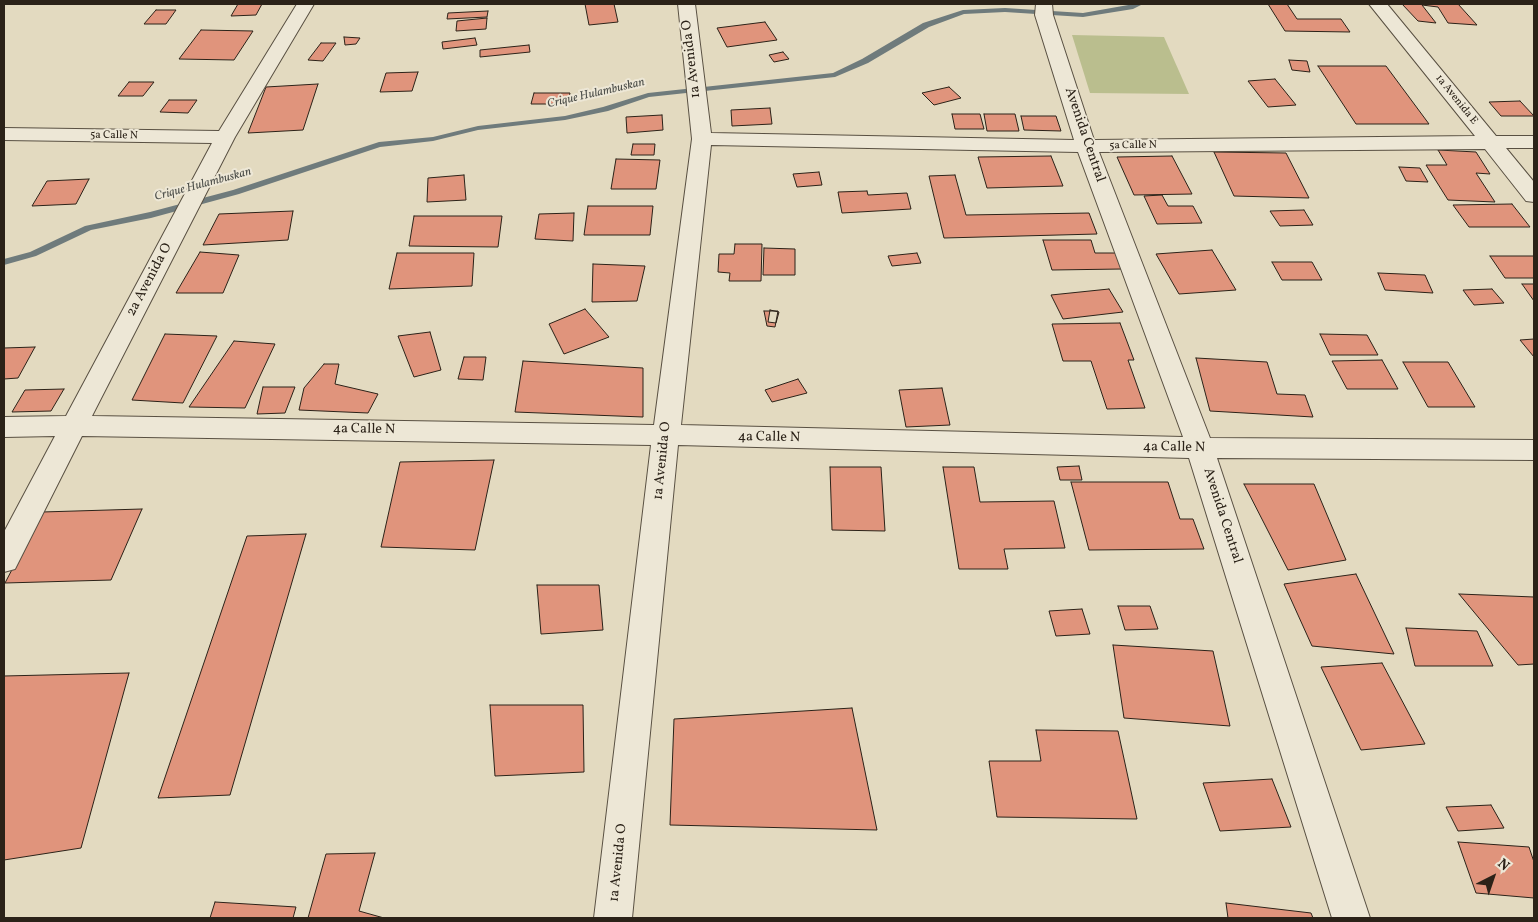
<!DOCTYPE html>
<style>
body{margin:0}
#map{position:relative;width:1538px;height:922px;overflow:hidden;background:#e3dac0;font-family:Vollkorn,serif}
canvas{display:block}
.frame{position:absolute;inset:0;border:5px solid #2b2218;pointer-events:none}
.north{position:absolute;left:1468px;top:852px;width:50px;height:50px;-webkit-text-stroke:4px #ede7d6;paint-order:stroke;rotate:41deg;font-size:14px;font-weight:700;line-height:20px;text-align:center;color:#2b2218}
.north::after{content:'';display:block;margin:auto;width:18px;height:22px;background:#2b2218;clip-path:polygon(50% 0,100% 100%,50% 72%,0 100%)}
</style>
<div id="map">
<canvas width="1538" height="922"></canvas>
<div class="frame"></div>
<div class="north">N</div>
</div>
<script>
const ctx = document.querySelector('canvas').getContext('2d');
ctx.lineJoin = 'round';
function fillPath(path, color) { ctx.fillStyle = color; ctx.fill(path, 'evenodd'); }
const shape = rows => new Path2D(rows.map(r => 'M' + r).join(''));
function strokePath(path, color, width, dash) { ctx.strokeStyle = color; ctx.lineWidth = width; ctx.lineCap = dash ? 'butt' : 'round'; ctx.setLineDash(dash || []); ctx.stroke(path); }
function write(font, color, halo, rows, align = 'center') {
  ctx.font = font + ' Vollkorn,serif'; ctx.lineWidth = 4; ctx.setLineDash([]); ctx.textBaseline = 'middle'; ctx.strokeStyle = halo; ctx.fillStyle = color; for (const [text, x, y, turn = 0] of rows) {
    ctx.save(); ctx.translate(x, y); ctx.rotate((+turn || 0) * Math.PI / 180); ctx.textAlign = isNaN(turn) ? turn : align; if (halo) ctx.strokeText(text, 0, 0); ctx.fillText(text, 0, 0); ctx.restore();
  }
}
const green = shape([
 [1072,35,1164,37,1189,94,1090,93]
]);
const stream = shape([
 [1134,4,1143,4,1133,9,1083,17,1005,12,964,14,929,27,868,63,835,77,649,97,608,111,565,120,478,130,433,141,380,147,239,194,151,218,91,230,36,256,4,265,4,259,30,252,85,226,150,212,233,190,379,142,433,137,478,126,565,116,603,107,648,93,833,73,862,59,923,23,963,10,1005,8,1083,13,1134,4]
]);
const building = shape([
 [238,4,262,4,256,15,231,16,238,4],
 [585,4,614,4,618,22,589,25,585,4],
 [1268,4,1287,4,1297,19,1341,19,1350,32,1285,31,1268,4],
 [1402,4,1458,4,1477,25,1448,23,1438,7,1422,5,1436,23,1418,21,1402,4],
 [156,10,176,10,166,24,144,24,156,10],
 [488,11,487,17,447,19,448,13,488,11],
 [487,18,486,29,456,31,457,21,487,18],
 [765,22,777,40,727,47,717,28,765,22],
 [201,30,253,31,234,60,179,59,201,30],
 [344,37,360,38,356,44,345,45,344,37],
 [475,38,477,45,443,49,442,42,475,38],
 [321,43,336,43,323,61,308,60,321,43],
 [529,45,530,52,480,57,480,50,529,45],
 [783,52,789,59,774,62,769,55,783,52],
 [1289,60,1307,61,1310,72,1292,70,1289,60],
 [1318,66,1386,66,1429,124,1356,124,1318,66],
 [418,72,412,91,380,92,386,73,418,72],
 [1275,79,1296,105,1268,107,1248,81,1275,79],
 [129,82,154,82,143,96,118,96,129,82],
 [318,84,303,130,248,133,266,87,318,84],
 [949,87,961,98,934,105,922,93,949,87],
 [534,93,570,93,568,104,531,104,534,93],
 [169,100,197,100,188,113,160,112,169,100],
 [1520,101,1534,116,1501,116,1489,102,1520,101],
 [770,108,772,124,732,126,731,110,770,108],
 [952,114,980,114,984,129,955,129,952,114],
 [984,114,1015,114,1019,131,987,131,984,114],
 [662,115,663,130,627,133,626,117,662,115],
 [1021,116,1056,116,1061,131,1024,130,1021,116],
 [633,144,655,144,654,155,631,155,633,144],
 [1438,150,1476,152,1490,174,1476,173,1495,202,1448,200,1426,165,1447,165,1438,150],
 [1214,152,1286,153,1309,198,1234,196,1214,152],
 [1051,156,1063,186,987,188,978,157,1051,156],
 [1172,156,1192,194,1134,195,1117,157,1172,156],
 [616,159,660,160,656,189,611,189,616,159],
 [1399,167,1420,168,1428,182,1406,181,1399,167],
 [819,172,822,185,797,187,793,174,819,172],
 [464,175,466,200,427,202,428,178,464,175],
 [955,175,966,215,1089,213,1097,234,944,238,929,176,955,175],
 [89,179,76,204,32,206,47,181,89,179],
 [867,191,868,195,907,193,911,209,842,213,838,192,867,191],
 [1162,195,1168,206,1193,206,1202,223,1157,224,1144,196,1162,195],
 [1512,204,1530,227,1469,227,1453,205,1512,204],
 [588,206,653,206,650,235,584,235,588,206],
 [1304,210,1313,225,1280,226,1270,211,1304,210],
 [293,211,288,240,203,245,219,214,293,211],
 [574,213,573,241,535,239,539,214,574,213],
 [414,216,502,216,498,247,409,246,414,216],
 [1043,240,1091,240,1095,253,1117,253,1122,269,1052,270,1043,240],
 [735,244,762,244,761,281,729,281,730,273,718,272,719,254,734,254,735,244],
 [764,248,795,249,795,275,763,275,764,248],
 [1212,250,1236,290,1179,294,1156,254,1212,250],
 [200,252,239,255,223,293,176,293,200,252],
 [397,253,474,253,472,286,389,289,397,253],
 [917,253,921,263,892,266,888,256,917,253],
 [1490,256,1534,256,1534,278,1505,278,1490,256],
 [1272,262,1312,262,1322,280,1282,280,1272,262],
 [593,264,645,266,637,301,592,302,593,264],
 [1378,273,1425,275,1433,293,1385,290,1378,273],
 [1522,284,1534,284,1534,301,1522,284],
 [1109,289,1123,312,1063,319,1051,295,1109,289],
 [1492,289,1504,303,1474,305,1463,290,1492,289],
 [585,309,609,337,564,354,549,324,585,309],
 [770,310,779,312,776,323,768,322,770,310],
 [764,311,778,311,775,327,767,326,764,311],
 [1120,323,1134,360,1128,360,1145,408,1107,409,1091,361,1063,361,1052,324,1120,323],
 [430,332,441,370,414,377,398,336,430,332],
 [165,334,217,336,183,403,132,400,165,334],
 [1320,334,1367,335,1378,355,1330,355,1320,334],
 [1534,339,1534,357,1520,340,1534,339],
 [234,341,275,344,245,408,189,407,234,341],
 [35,347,18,378,4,379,4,348,35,347],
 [464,357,486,357,483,380,458,379,464,357],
 [1196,358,1267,362,1277,394,1305,395,1313,417,1210,411,1196,358],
 [1382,360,1398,389,1347,389,1332,361,1382,360],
 [523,361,643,368,643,417,515,412,523,361],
 [1403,362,1448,362,1475,407,1428,407,1403,362],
 [324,364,339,364,335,384,378,394,368,413,299,410,304,388,324,364],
 [798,379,807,393,772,402,765,390,798,379],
 [263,387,295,387,285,413,257,414,263,387],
 [942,388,950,425,906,427,899,390,942,388],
 [64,389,51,411,12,412,25,390,64,389],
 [494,460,475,550,381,547,400,462,494,460],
 [1079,466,1082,480,1060,480,1057,467,1079,466],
 [830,467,881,467,885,531,832,530,830,467],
 [943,467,974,467,980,502,1054,501,1065,548,1004,549,1008,569,959,569,943,467],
 [1071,482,1168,482,1180,519,1193,519,1204,549,1089,550,1071,482],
 [1244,484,1314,484,1346,560,1288,570,1244,484],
 [142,509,111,580,5,583,42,512,142,509],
 [306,534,230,795,158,798,247,536,306,534],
 [1356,574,1394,654,1312,646,1284,584,1356,574],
 [537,585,599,585,603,630,541,634,537,585],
 [1459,594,1534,597,1534,664,1518,665,1459,594],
 [1118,606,1150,606,1158,629,1125,630,1118,606],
 [1082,609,1090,634,1056,636,1049,611,1082,609],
 [1406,628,1477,631,1493,666,1415,666,1406,628],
 [1113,645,1213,651,1230,726,1124,718,1113,645],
 [1382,663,1425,744,1361,750,1321,667,1382,663],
 [129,673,81,848,4,860,4,676,129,673],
 [490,705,583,705,584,772,495,776,490,705],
 [852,708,877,830,670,825,674,719,852,708],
 [1036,730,1118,731,1137,819,997,817,989,761,1041,761,1036,730],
 [1272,779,1291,827,1220,831,1203,783,1272,779],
 [1491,805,1504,828,1458,831,1446,807,1491,805],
 [1458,842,1529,847,1534,862,1534,898,1476,893,1458,842],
 [375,853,359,911,384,918,308,918,326,854,375,853],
 [215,902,296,907,293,918,210,918,215,902],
 [1226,903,1311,913,1313,918,1228,918,1226,903]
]);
const street = shape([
 [297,4,314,4,235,137,92,416,654,425,692,139,678,4,695,4,711,133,1074,140,1035,15,1036,4,1052,4,1053,15,1094,140,1475,136,1369,4,1387,4,1496,136,1534,136,1534,148,1506,148,1534,182,1534,202,1526,201,1485,149,1099,152,1210,438,1534,440,1534,460,1217,458,1370,918,1332,918,1189,458,678,445,632,918,594,918,651,445,82,436,15,569,4,572,4,532,55,436,4,437,4,417,66,416,212,143,4,140,4,128,219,131,297,4],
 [711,145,1078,152,1183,437,681,425,711,145]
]);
const farStreetnames = [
 ["1a Avenida E",1456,100,51],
 ["5a Calle N",114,136,1],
 ["5a Calle N",1133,146,-1]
];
const farWaternames = [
 ["Crique Hulambuskan",596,94,-13],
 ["Crique Hulambuskan",203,185,-15]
];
const streetNames = [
 ["1a Avenida O",692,59,-97],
 ["Avenida Central",1084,135,71],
 ["2a Avenida O",150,280,-62],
 ["4a Calle N",364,430,1],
 ["4a Calle N",769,438,1],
 ["4a Calle N",1174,448,1],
 ["1a Avenida O",663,461,-84],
 ["Avenida Central",1222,516,72],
 ["1a Avenida O",619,863,-84]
];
fillPath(green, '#babe8e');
fillPath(stream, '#6f7b7c');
fillPath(building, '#e0947c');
strokePath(building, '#2b2218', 1);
strokePath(street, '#595042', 2);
fillPath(street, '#ede7d6');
write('11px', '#2b2218', '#ede7d6', farStreetnames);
write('italic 12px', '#4d4f4a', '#ede7d6', farWaternames);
write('14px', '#2b2218', '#ede7d6', streetNames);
</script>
